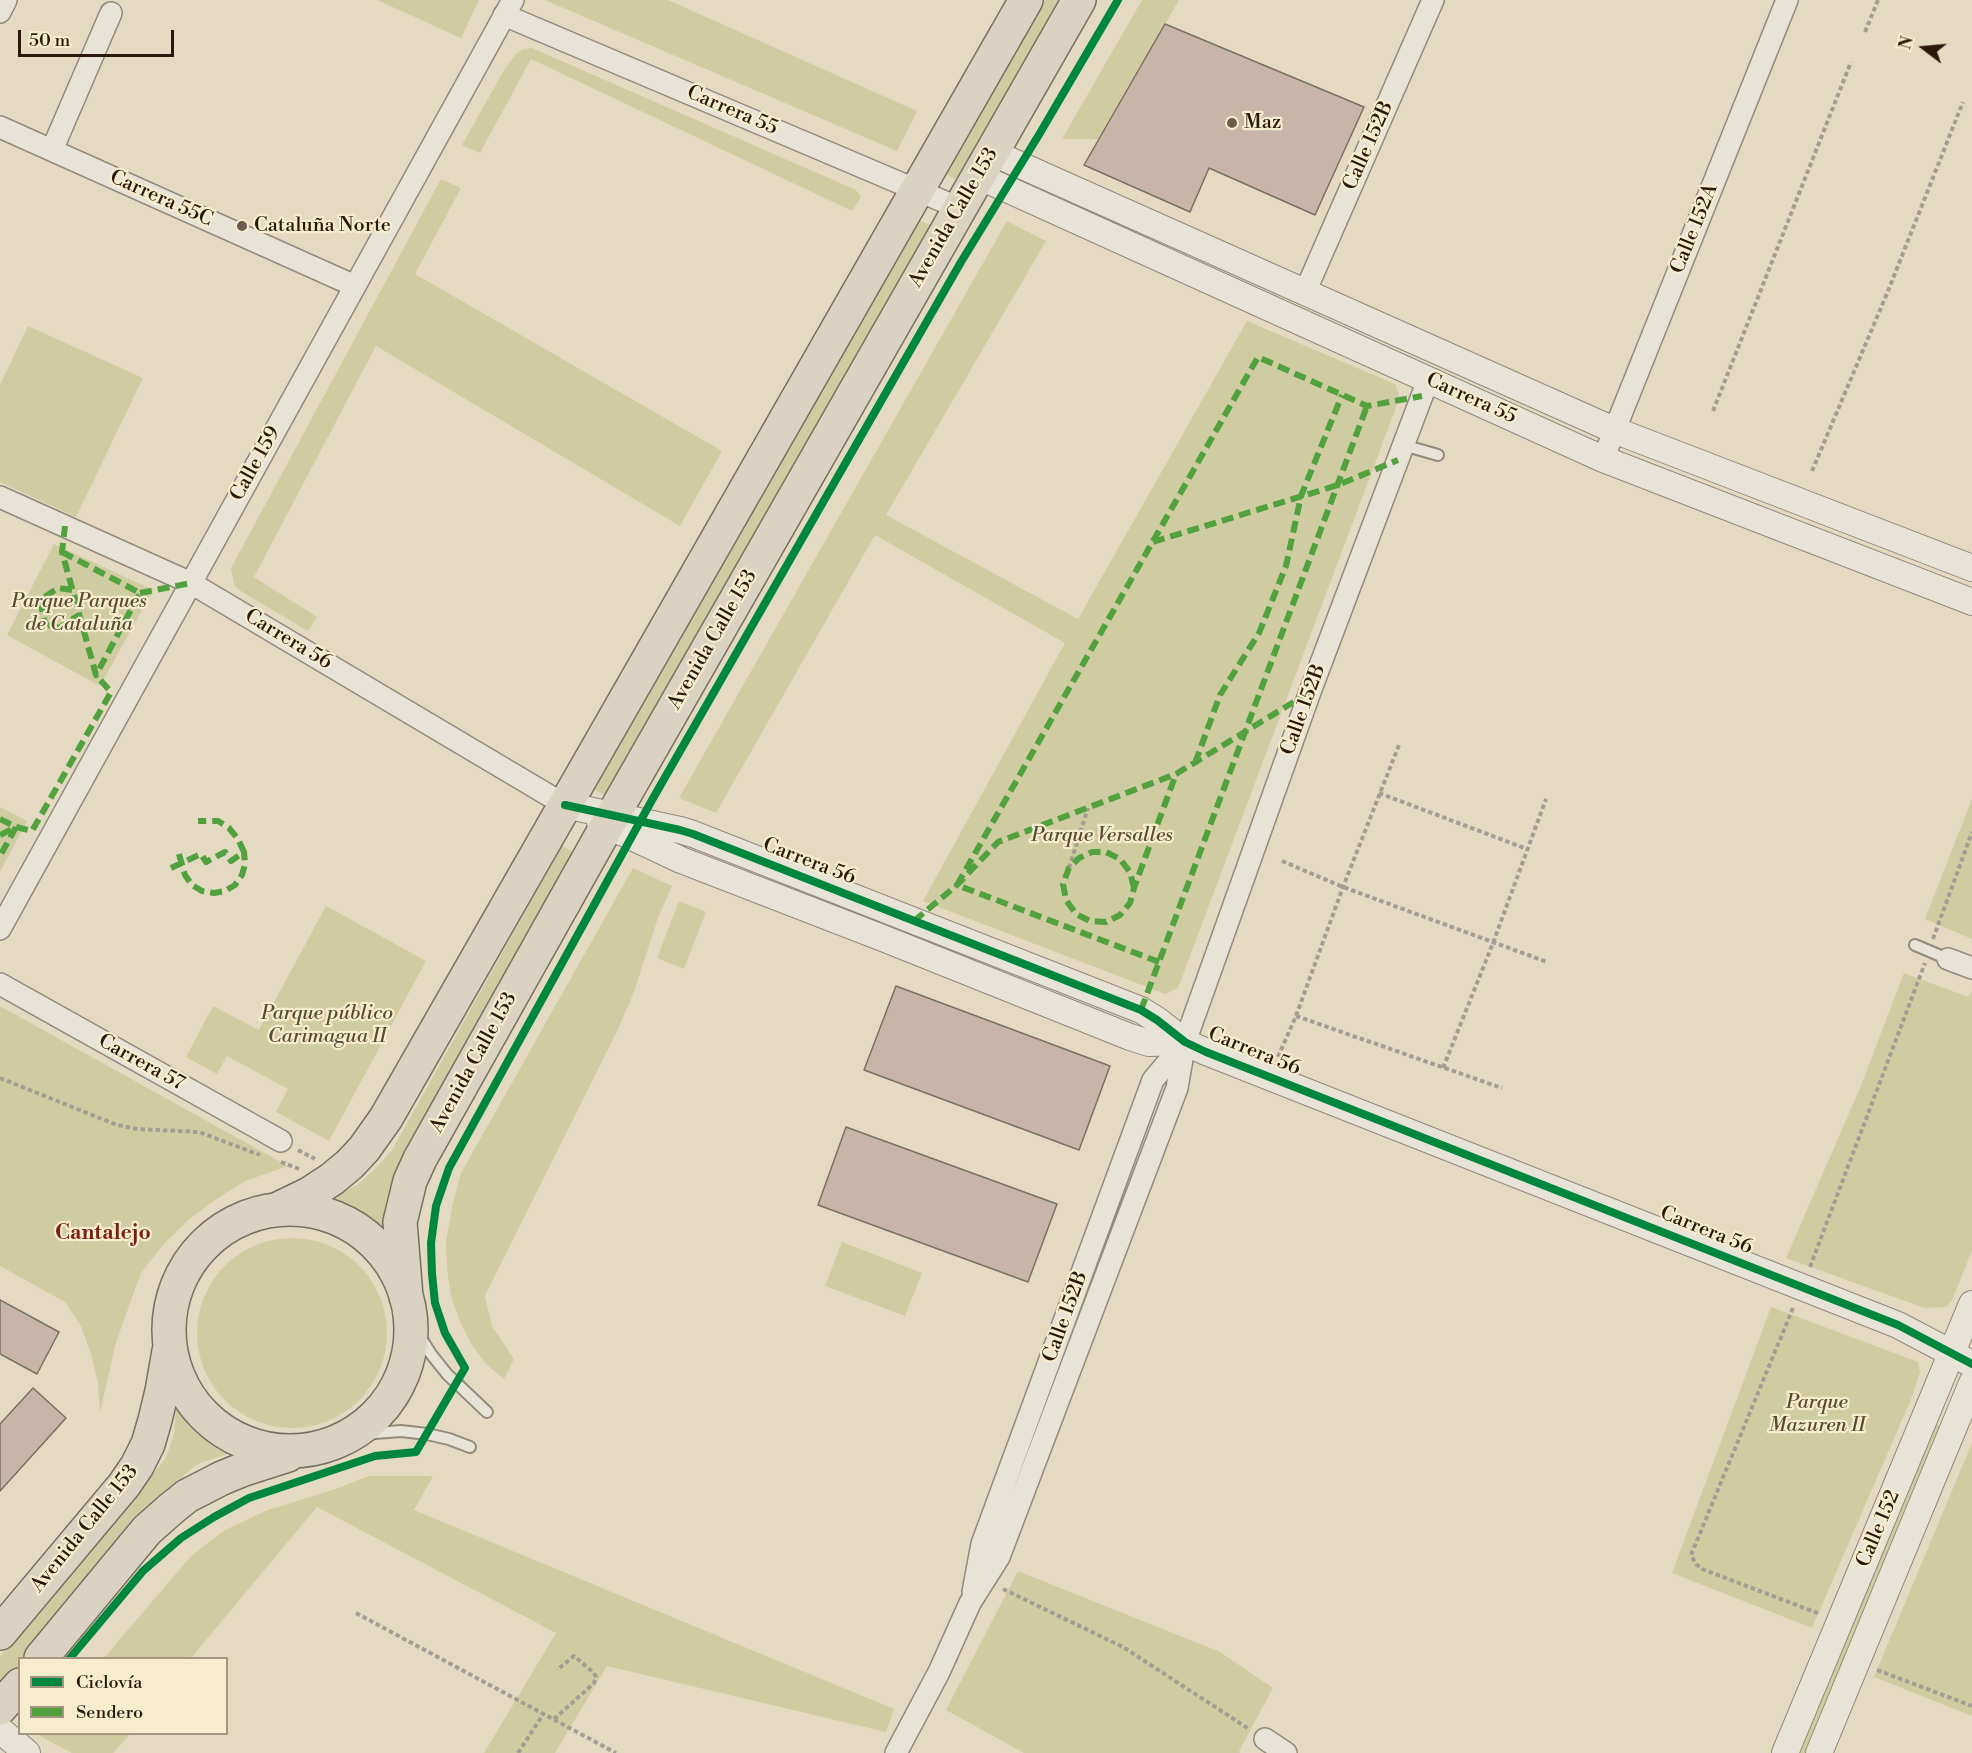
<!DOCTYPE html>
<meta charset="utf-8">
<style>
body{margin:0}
#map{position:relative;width:1972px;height:1753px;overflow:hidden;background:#e3dac1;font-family:"Libre Bodoni",serif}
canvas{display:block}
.legend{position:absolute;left:18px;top:1657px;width:210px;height:78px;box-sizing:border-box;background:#f6ecce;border:2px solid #a49780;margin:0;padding:8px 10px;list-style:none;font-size:18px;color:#2a180c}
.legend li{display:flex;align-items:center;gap:12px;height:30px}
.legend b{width:30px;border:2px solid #a49780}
.north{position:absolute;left:1894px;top:18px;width:60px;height:60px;-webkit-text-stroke:4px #f6ecce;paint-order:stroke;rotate:286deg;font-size:16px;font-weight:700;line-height:24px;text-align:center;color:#2a180c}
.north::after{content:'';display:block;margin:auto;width:21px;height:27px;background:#2a180c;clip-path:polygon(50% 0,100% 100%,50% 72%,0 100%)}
.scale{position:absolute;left:18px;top:30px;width:156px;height:27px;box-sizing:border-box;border:3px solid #2a180c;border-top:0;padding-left:8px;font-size:18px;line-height:21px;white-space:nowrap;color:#2a180c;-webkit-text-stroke:4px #f6ecce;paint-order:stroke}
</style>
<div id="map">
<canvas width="1972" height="1753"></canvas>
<ul class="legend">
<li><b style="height:8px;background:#00873e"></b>Ciclovía</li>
<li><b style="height:8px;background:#51a13e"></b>Sendero</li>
</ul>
<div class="north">N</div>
<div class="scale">50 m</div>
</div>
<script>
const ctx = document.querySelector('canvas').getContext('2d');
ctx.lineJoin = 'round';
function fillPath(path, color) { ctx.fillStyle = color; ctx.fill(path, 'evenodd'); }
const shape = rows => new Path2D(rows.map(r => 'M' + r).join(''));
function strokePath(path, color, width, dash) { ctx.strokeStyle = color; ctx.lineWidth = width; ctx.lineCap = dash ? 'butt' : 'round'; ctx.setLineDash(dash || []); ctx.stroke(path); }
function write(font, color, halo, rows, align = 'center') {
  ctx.font = font + ' "Libre Bodoni",serif'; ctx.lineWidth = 4.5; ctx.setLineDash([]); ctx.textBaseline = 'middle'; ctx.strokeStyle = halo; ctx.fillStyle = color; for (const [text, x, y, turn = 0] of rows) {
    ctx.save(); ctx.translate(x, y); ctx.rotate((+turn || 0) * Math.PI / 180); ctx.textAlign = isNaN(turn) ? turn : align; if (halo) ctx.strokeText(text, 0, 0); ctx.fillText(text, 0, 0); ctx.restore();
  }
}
const green = shape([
 [377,0,479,0,461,38],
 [545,0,668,0,917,111,897,151],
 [1043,0,1062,0,959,181,944,173],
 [1142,0,1179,0,1098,139,1062,139],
 [532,48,856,190,861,197,852,211,531,59,480,153,462,145,504,70,515,55,523,49],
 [441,179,461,188,415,274,722,451,680,526,376,346,254,577,317,617,308,631,242,592,234,585,231,568],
 [919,220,932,226,606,796,593,789],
 [1007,221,1046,241,886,515,1078,619,1247,321,1395,384,1400,397,1178,988,1165,994,923,901,1065,643,875,535,716,813,679,798],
 [28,326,143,378,76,517,0,482,0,385],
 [54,544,153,590,100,686,7,635],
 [1972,799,1972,939,1925,919],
 [0,807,27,821,0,872],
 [562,846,574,852,386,1238,360,1216,328,1204,327,1200,359,1184,376,1168,392,1150],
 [633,868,672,886,658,918,634,992,618,1029,485,1296,492,1326,514,1359,504,1379,487,1365,473,1347,460,1322,451,1296,447,1269,446,1241,453,1203,461,1173],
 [679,901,706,912,684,969,657,958],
 [326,906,426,961,329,1141,276,1112,288,1089,227,1056,217,1074,186,1057,213,1006,259,1030],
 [1904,973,1968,997,1972,991,1972,1251,1952,1300,1947,1307,1924,1308,1786,1258,1860,1088],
 [0,1006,288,1166,245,1181,215,1200,188,1220,163,1245,141,1273,116,1342,100,1412,98,1383,91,1354,81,1326,65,1302,0,1266],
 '197 1333a95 95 0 1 1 190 0a95 95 0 1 1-190 0Z',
 [842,1242,922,1273,905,1316,825,1286],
 [1771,1307,1918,1362,1920,1372,1912,1397,1812,1628,1672,1573],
 [176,1409,192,1428,203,1437,230,1448,231,1453,200,1463,186,1473,25,1658,20,1658,19,1665,0,1687,0,1656,166,1458,174,1434],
 [1934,1424,1942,1426,1808,1753,1798,1753],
 [1972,1443,1972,1716,1874,1677],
 [369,1476,433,1476,414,1510,894,1709,886,1732,607,1666,555,1753,484,1753,556,1633,317,1507,191,1658,104,1658,191,1556,225,1530,268,1510,336,1489],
 [1018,1571,1220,1652,1273,1688,1239,1751,1240,1753,1024,1753,946,1710],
 [40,1734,130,1734,113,1753,72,1753,38,1735]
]);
const building = shape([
 [1165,24,1364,107,1315,215,1209,168,1190,212,1084,165,1165,24],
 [896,986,1110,1066,1079,1150,864,1070,896,986],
 [846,1127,1057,1204,1028,1282,818,1205,846,1127],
 [0,1300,59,1332,37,1374,0,1354,0,1300],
 [33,1388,66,1418,0,1491,0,1424,33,1388]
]);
const path = shape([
 [1865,32,1878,0],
 [1713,411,1851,62],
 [1812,471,1888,291,1963,102],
 [1379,793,1527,849],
 [1282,861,1343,887,1547,962],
 [1069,868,1088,808],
 [1933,939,1972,832],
 [1296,1016,1502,1088],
 [1278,1057,1296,1016,1343,887,1399,745],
 [1443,1068,1493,943,1546,799],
 [0,1078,117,1125,137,1129,199,1132,260,1155],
 [298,1150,315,1159],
 [281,1162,299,1169],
 [1810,1267,1925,963],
 [1793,1308,1691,1555,1696,1564,1702,1569,1820,1614],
 [1003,1589,1123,1647,1249,1729],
 [356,1613,616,1753],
 [1877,1670,1972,1706],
 [554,1719,594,1683,596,1677,594,1673,574,1656,557,1670],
 [518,1753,544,1713]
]);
const service = shape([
 [1403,445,1438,455],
 [1915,945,1948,959],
 [410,1321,431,1354,447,1374,487,1412],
 [349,1437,375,1433,401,1431,427,1434,449,1439,470,1447]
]);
const minor = shape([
 [0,12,6,0],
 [504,15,959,208],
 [0,127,355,286],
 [52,150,111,13],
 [1305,292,1433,0],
 [1603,459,1787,0],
 [0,497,191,583,565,805],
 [0,929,513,0],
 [1948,959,1972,968],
 [0,984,281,1141],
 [973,1592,982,1544,1153,1080,1185,1042],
 [1265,1739,1286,1753],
 [896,1753,939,1672,970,1603,999,1557,1177,1088,1185,1042,1310,692,1428,380]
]);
const tertiary = shape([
 [991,152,1614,430,1972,568],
 [978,176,1603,459,1972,602],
 [565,805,680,830,693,834,1141,1010,1157,1020,1185,1042,1206,1052,1898,1325,1972,1364],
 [600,822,681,860,885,939,1130,1037,1149,1043,1185,1042],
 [0,1730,27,1753],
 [1785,1753,1972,1304],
 [1819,1753,1972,1383]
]);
const primary = shape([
 [278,1209,309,1194,332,1179,350,1164,364,1149,386,1118,1026,0],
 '169 1330a121 121 0 1 1 242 0a121 121 0 1 1-242 0Z',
 [406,1297,400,1222,410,1181,420,1159,613,815,1079,0],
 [0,1633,124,1485,137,1466,148,1444,155,1420,162,1391,169,1351],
 [41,1658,147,1530,172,1508,187,1496,222,1478,244,1469,288,1455],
 [0,1708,20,1685]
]);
const quiet = shape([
 [1153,542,1338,485,1398,460],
 [62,552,140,593,96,675,62,552,65,526],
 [72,590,58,588,40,600,45,624,59,628,79,615],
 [140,593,191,583],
 [1195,763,1220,695,1259,633,1286,566,1301,496,1342,395],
 [0,819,16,827,0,856],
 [0,835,16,827,32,831,111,692,96,675],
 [179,854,185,875,192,885,202,891,214,893,225,891,235,885,242,875,245,864,244,852],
 [171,868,201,854,206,862,225,852,231,861,244,852,238,839,229,828,218,821,198,821],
 [1134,888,1130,872,1120,859,1106,852,1092,852,1079,858,1069,868,1063,884,1066,900,1076,914,1090,921,1106,922,1120,915,1130,903,1134,888,1176,774],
 [914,921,957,885,998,842,1176,774,1310,692],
 [1159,962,957,885,1258,357,1367,406,1422,396],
 [1141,1010,1367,406]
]);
const cycleway = shape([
 [565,805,680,830,693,834,1141,1010,1157,1020,1185,1042,1206,1052,1898,1325,1972,1364],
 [70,1658,143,1571,181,1538,214,1517,249,1498,375,1456,416,1452,465,1368,445,1333,435,1303,432,1274,431,1243,436,1206,449,1168,652,800,961,262,1040,133,1118,0]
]);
const markers = [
 [1232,123,6,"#6b5c4b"],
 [242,226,6,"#6b5c4b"]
];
const streetNames = [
 ["Carrera 55",732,111,23],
 ["Calle 152B",1369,146,-66],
 ["Carrera 55C",161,199,24],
 ["Avenida Calle 153",954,218,-60],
 ["Calle 152A",1695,229,-68],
 ["Carrera 55",1471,399,24],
 ["Calle 159",256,464,-61],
 ["Carrera 56",288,640,31],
 ["Avenida Calle 153",713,640,-60],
 ["Calle 152B",1304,710,-70],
 ["Carrera 56",809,862,21],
 ["Carrera 56",1254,1052,22],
 ["Carrera 57",141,1063,29],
 ["Avenida Calle 153",474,1063,-61],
 ["Carrera 56",1706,1231,22],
 ["Calle 152B",1066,1317,-70],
 ["Avenida Calle 153",85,1529,-51],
 ["Calle 152",1879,1529,-67]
];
const poiNames = [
 ["Maz",1244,123],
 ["Cataluña Norte",254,226]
];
const parkNames = [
 ["Parque Parques",79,602],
 ["de Cataluña",79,625],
 ["Parque Versalles",1102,836],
 ["Parque público",327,1014],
 ["Carimagua II",327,1037],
 ["Parque",1817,1403],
 ["Mazuren II",1817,1426]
];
const neighbourhoodNames = [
 ["Cantalejo",103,1234]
];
fillPath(green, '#d0cca2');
fillPath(building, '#c8b5a8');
strokePath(building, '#787063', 1.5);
strokePath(service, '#928a7b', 14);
strokePath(minor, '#928a7b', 24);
strokePath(tertiary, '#928a7b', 28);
strokePath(primary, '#787063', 36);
strokePath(path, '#a39e94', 4, [4.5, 3]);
strokePath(service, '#e8e3d7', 10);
strokePath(minor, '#e8e3d7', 21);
strokePath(tertiary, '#e8e3d7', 26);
strokePath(primary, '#dbd3c2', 33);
strokePath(quiet, '#51a13e', 6, [12, 6]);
strokePath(cycleway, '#00873e', 8);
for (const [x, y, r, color] of markers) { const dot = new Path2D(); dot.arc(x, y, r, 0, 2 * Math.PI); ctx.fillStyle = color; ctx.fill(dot); strokePath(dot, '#f6ecce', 2); }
write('20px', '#2a180c', '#f6ecce', streetNames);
write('20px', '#2a180c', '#f6ecce', poiNames, 'left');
write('italic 20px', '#574b32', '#f6ecce', parkNames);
write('bold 21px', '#7a1f14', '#f6ecce', neighbourhoodNames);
</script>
